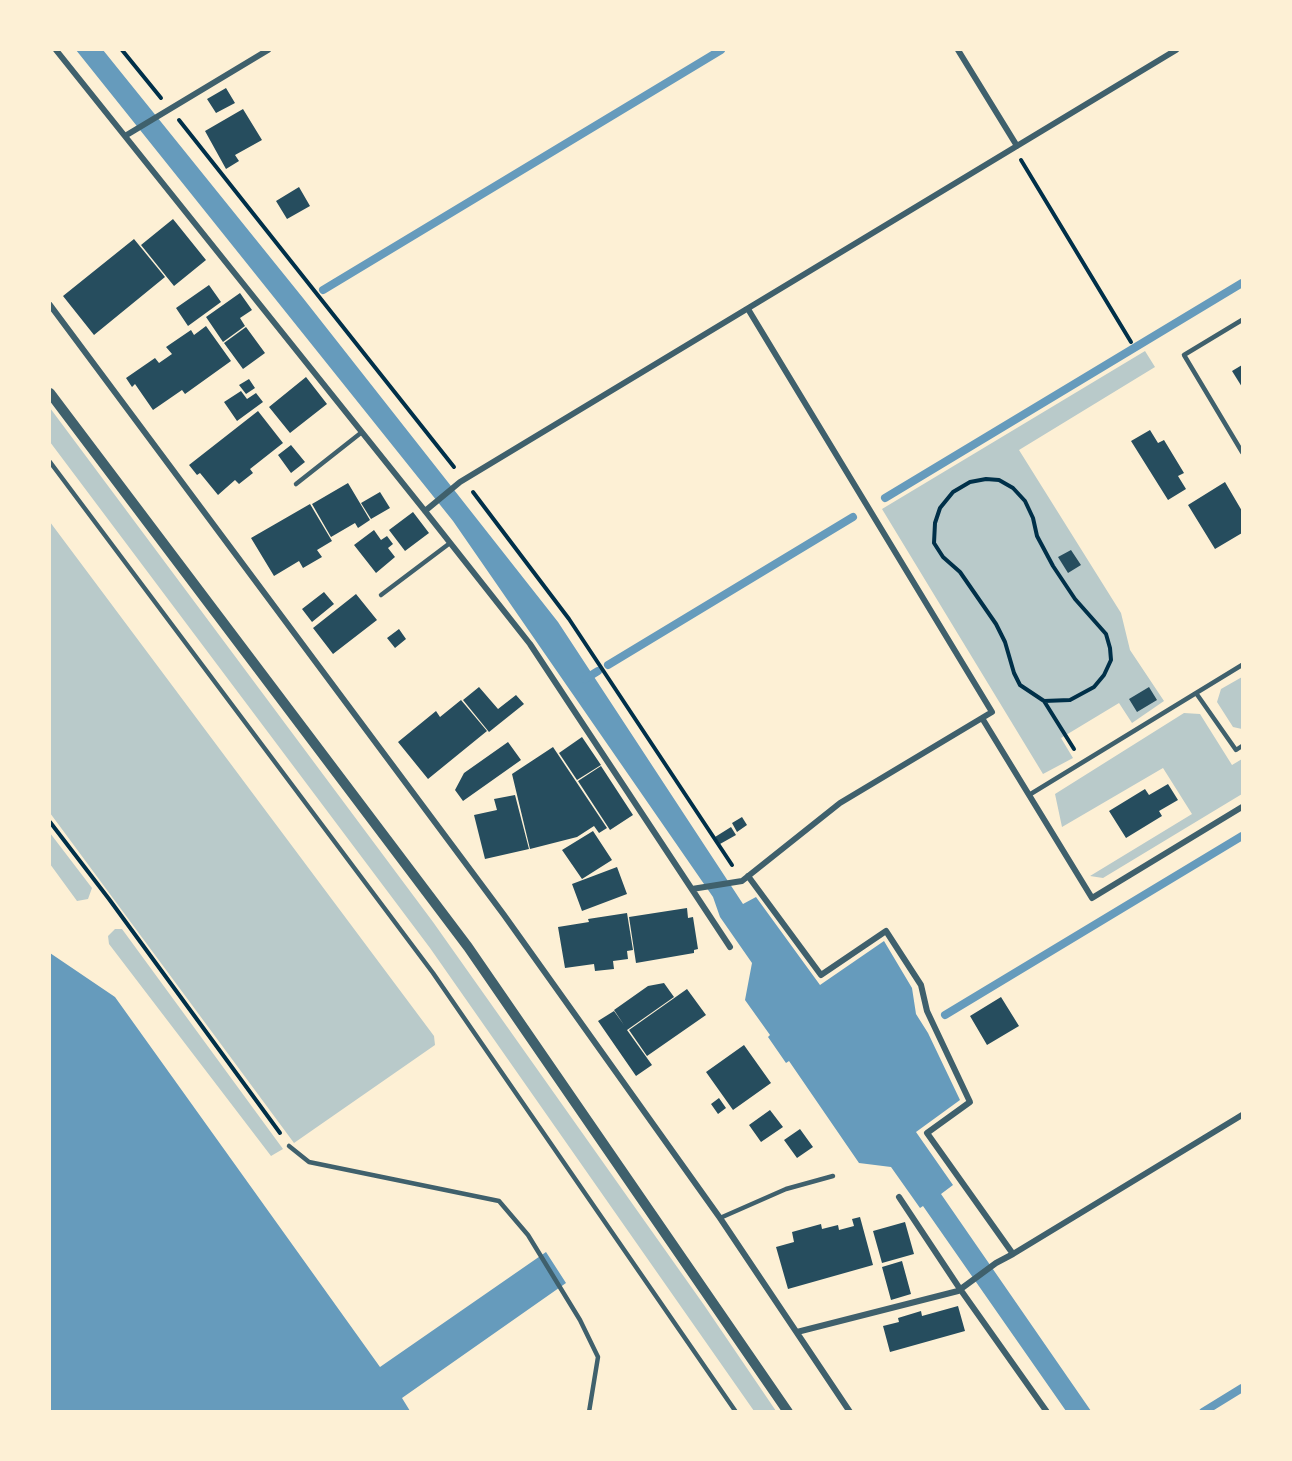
<!DOCTYPE html>
<style>
body{margin:0}
#map{position:relative;width:1292px;height:1461px;overflow:hidden;background:#fdf0d5;font-family:Karla,sans-serif}
canvas{display:block}
.frame{position:absolute;inset:0;border:51px solid #fdf0d5;pointer-events:none}
</style>
<div id="map">
<canvas width="1292" height="1461"></canvas>
<div class="frame"></div>
</div>
<script>
const ctx = document.querySelector('canvas').getContext('2d');
ctx.lineJoin = 'round';
function fillPath(path, color) { ctx.fillStyle = color; ctx.fill(path, 'evenodd'); }
const shape = rows => new Path2D(rows.map(r => 'M' + r).join(''));
function strokePath(path, color, width, dash) { ctx.strokeStyle = color; ctx.lineWidth = width; ctx.lineCap = dash ? 'butt' : 'round'; ctx.setLineDash(dash || []); ctx.stroke(path); }
const green = shape([
 [1145,351,1155,367,1019,450,1121,613,1130,650,1164,701,1132,723,1119,703,1061,738,1073,758,1043,774,882,509],
 [50,408,433,922,704,1305,776,1411,754,1411,430,948,50,442],
 [50,522,434,1036,435,1045,294,1143,50,813],
 [1242,677,1242,729,1233,727,1217,702,1221,689],
 [1184,713,1200,714,1232,765,1242,759,1242,794,1103,878,1090,876,1192,814,1163,768,1062,827,1055,794],
 [50,833,92,888,88,899,77,901,50,864],
 [115,929,122,929,283,1149,271,1156,109,944,108,936]
]);
const water = shape([
 [76,50,103,50,303,298,558,622,743,904,756,897,820,985,884,941,912,988,916,1014,928,1033,960,1100,916,1132,953,1185,941,1194,1091,1411,1066,1411,923,1206,920,1208,891,1167,859,1163,789,1061,786,1063,768,1037,770,1035,745,1000,752,963,720,917,713,897,453,521],
 [50,953,115,997,380,1367,546,1252,566,1283,402,1398,410,1411,50,1411]
]);
const stream = shape([
 [323,290,721,50],
 [885,498,1242,283],
 [608,665,853,517],
 [585,679,598,671],
 [945,1015,1242,836],
 [1203,1412,1242,1388]
]);
const building = shape([
 [226,88,235,103,216,113,207,99],
 [243,109,262,140,235,155,239,161,226,169,205,131],
 [299,187,310,206,287,219,276,201],
 [173,219,206,260,174,286,141,245],
 [134,239,165,277,94,335,63,296],
 [209,285,221,302,188,326,176,308],
 [240,293,252,310,240,318,245,326,223,342,206,317],
 [206,326,231,361,185,394,182,390,153,410,135,384,132,387,126,378,155,358,159,363,172,354,166,347,191,330,194,335],
 [246,327,265,353,243,369,224,343],
 [1242,365,1242,387,1232,371],
 [306,377,327,404,290,433,269,407],
 [249,379,255,388,246,394,239,385],
 [241,391,247,399,256,393,263,402,237,421,224,402],
 [258,411,283,443,250,469,253,473,239,484,235,480,218,495,200,473,197,475,189,465],
 [1150,430,1158,443,1164,440,1184,473,1178,476,1186,489,1168,500,1131,441],
 [291,445,305,462,291,473,278,455],
 [1225,482,1242,511,1242,533,1215,549,1188,505],
 [348,483,370,520,358,528,355,523,331,537,312,504],
 [380,492,390,508,371,519,361,503],
 [310,504,332,541,317,550,322,557,303,568,299,561,274,576,251,538],
 [413,512,429,533,405,551,389,530],
 [374,530,381,540,387,536,393,544,388,548,395,557,376,573,354,545],
 [1071,550,1081,565,1068,573,1058,557],
 [324,592,334,604,312,622,302,609],
 [356,594,377,620,333,654,313,628],
 [399,629,406,639,395,648,387,638],
 [479,687,498,709,516,695,524,704,489,732,463,700],
 [1149,687,1157,700,1137,712,1129,699],
 [461,700,487,731,428,779,398,742,436,711,440,717],
 [582,737,601,765,577,780,559,753],
 [508,742,521,760,463,801,455,790,464,773],
 [553,747,607,828,599,833,594,826,577,837,530,849,512,774],
 [601,766,633,815,610,830,578,781],
 [1168,784,1178,800,1159,811,1162,816,1126,838,1109,811,1145,789,1149,795],
 [515,795,529,849,485,859,474,815,497,810,494,799],
 [742,817,747,825,737,832,732,823],
 [731,827,736,835,720,844,715,837],
 [593,831,612,860,582,879,562,850],
 [617,867,627,894,582,911,572,884],
 [687,908,688,918,693,917,698,949,694,950,694,953,636,963,629,917],
 [627,913,633,950,627,951,628,959,613,961,614,969,595,971,594,964,565,968,558,927,589,922,588,919],
 [664,983,674,997,627,1030,652,1065,636,1076,598,1021,614,1011,624,1025,614,1010,648,986],
 [687,989,706,1015,647,1056,629,1030],
 [1001,997,1019,1026,987,1045,970,1016],
 [744,1045,771,1083,733,1110,706,1072],
 [719,1098,726,1108,718,1114,711,1104],
 [770,1110,783,1127,761,1142,749,1125],
 [800,1129,813,1147,797,1158,784,1140],
 [860,1217,873,1265,788,1289,776,1247,794,1242,792,1232,821,1224,822,1229,838,1225,839,1230,854,1226,852,1219],
 [905,1222,914,1254,882,1263,873,1231],
 [902,1261,911,1294,891,1300,882,1267],
 [958,1306,965,1331,890,1352,883,1326,899,1322,898,1318,921,1311,922,1316]
]);
const path = shape([
 [122,50,161,98],
 [179,120,454,467],
 [1021,160,1131,342],
 [473,492,569,619,732,865],
 [1044,701,1070,700,1094,687,1104,675,1111,660,1110,648,1106,634,1075,599,1053,566,1037,536,1033,518,1025,501,1013,488,999,480,986,479,970,482,953,492,940,508,935,523,934,543,943,557,960,572,996,624,1005,642,1014,673,1020,685,1044,701,1074,749],
 [50,822,109,899,280,1133]
]);
const service = shape([
 [1242,320,1184,355,1242,452],
 [50,462,433,973,736,1412],
 [296,484,362,432],
 [381,595,450,543],
 [1196,693,1236,750,1242,746],
 [1029,795,1242,665],
 [289,1146,309,1162,499,1201,528,1235,580,1320,598,1357,589,1412],
 [720,1218,786,1189,833,1176]
]);
const minor = shape([
 [56,50,425,511,530,644,730,947],
 [958,50,1017,146],
 [125,136,268,50],
 [50,305,504,915,720,1218,850,1412],
 [425,511,460,482,1176,50],
 [982,718,1092,898,1242,807],
 [748,876,821,975,886,931,921,985,927,1011,970,1102,927,1133,1013,1254],
 [692,889,742,881,840,803,992,712,748,309],
 [899,1197,960,1289,1047,1412],
 [797,1332,958,1291,996,1263,1013,1254,1242,1115]
]);
const tertiary = shape([
 [50,393,468,947,788,1412]
]);
fillPath(green, '#b9caca');
fillPath(water, '#669bbc');
strokePath(stream, '#669bbc', 8);
fillPath(building, '#264d5e');
strokePath(path, '#003049', 4);
strokePath(service, '#3f606c', 4.5);
strokePath(minor, '#3f606c', 6);
strokePath(tertiary, '#3f606c', 10);
</script>
